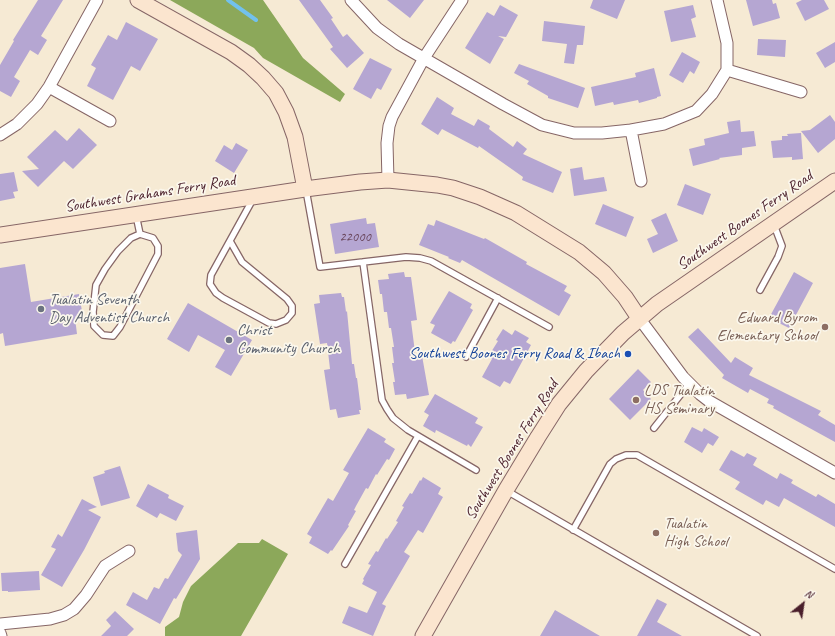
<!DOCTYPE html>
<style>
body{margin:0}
#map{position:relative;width:835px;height:636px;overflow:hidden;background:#f6ead4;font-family:Caveat,sans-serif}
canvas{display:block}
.north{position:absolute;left:783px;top:584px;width:40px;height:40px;-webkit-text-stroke:3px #fbf7ec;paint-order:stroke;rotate:30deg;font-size:11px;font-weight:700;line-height:16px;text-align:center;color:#4a1f2b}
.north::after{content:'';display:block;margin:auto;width:14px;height:18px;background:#4a1f2b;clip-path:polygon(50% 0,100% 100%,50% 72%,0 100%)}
</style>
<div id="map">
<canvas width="835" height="636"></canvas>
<div class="north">N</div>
</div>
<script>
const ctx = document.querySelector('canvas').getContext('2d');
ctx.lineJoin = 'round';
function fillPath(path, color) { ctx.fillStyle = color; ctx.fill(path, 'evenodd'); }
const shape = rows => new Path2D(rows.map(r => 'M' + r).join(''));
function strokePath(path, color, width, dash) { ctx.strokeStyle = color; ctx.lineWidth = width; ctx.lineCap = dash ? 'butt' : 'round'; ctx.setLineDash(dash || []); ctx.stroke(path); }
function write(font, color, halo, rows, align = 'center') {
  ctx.font = font + ' Caveat,sans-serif'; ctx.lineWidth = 3.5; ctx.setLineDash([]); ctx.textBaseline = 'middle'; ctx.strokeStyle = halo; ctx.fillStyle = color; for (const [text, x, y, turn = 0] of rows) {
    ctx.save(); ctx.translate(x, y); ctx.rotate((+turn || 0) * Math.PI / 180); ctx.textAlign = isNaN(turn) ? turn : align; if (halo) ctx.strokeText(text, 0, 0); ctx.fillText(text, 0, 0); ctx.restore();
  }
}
const forest = shape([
 [170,0,263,0,303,58,345,94,340,102,263,58,254,48],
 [262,539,288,554,241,636,165,636,165,627,179,617,183,602,191,586,238,543,259,543]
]);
const stream = shape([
 [228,0,256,20]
]);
const building = shape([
 [38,0,63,0,41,36,47,40,38,55,30,50,14,77,20,81,11,97,0,91,0,65,14,41,13,40],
 [299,0,320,0,333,18,331,19,343,37,347,34,364,53,347,68,330,49,333,47],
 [387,0,424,0,410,18],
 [593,0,625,0,617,19,590,8],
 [746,0,772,0,773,4,776,3,780,18,753,26],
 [802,0,824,0,829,9,805,21,796,3],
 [500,5,518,15,506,37,498,36,504,39,490,64,465,48,487,12,494,16],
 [693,5,696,17,691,19,696,37,671,42,664,11],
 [544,21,585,26,583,45,577,45,574,64,564,63,567,44,542,41],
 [126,22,158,39,140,71,131,66,113,100,87,86,96,68,91,65,108,35,117,40],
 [758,39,786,40,785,57,757,55],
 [835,42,835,62,825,68,816,53],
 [682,52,700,62,694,74,690,71,683,83,669,75],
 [370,58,392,69,381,90,377,88,371,99,353,89],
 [519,64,585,88,578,108,548,98,548,96,527,84,529,81,514,73],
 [654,68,661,96,657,97,657,98,639,103,638,100,614,105,613,102,595,106,591,87,636,77,635,73],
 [437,97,454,108,451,114,474,126,478,119,490,126,489,129,513,147,517,141,527,149,523,154,562,172,553,193,522,180,523,177,479,146,478,148,442,129,438,135,421,124],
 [830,115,835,122,835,139,818,153,801,131,810,130],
 [740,120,741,132,754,131,756,146,742,148,742,155,719,158,720,159,693,166,689,149,705,145,704,139,729,133,727,122],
 [79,128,97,145,73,169,64,161,38,187,22,171,39,169,27,157,55,130,67,141],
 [801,133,803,159,792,160,792,157,773,158,771,141,782,140,782,136,788,136,787,134],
 [236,143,248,150,234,173,215,161,224,145,232,150],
 [582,167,584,180,604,177,607,191,574,196,570,169],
 [14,172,18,191,13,192,15,198,0,201,0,174],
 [685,184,711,194,703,215,677,205],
 [603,204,634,217,626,237,595,224],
 [666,213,678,241,653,253,647,239,658,234,651,220],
 [366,218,367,224,375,223,379,247,335,254,330,224],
 [436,220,484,239,485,238,527,262,526,264,567,286,564,291,571,295,559,316,462,260,460,263,448,258,449,257,419,245,428,224,434,226],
 [25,264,31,302,79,294,83,317,75,318,77,334,5,346,3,333,0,334,0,268],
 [404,272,405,277,411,277,417,320,411,321,416,360,421,350,429,395,407,399,406,394,395,395,393,382,395,382,392,363,394,363,392,347,394,347,391,328,389,328,387,312,384,312,382,294,380,294,378,280,389,279,388,274],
 [794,272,813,283,789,328,769,318],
 [449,291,472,304,470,308,473,310,455,342,453,341,451,344,431,333,435,325,430,323],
 [341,293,342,297,344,297,346,312,347,311,352,364,354,364,356,378,357,378,361,410,359,410,360,414,338,418,336,409,330,410,324,370,330,369,327,343,320,344,314,304,320,303,319,295],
 [188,303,252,340,231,376,215,367,225,350,198,335,189,352,167,339],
 [698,328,731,363,735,357,753,368,749,375,821,411,818,415,835,425,835,442,773,408,774,406,767,403,769,399,750,389,748,393,722,378,724,375,688,337],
 [503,329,512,335,515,330,529,338,526,342,531,345,510,384,504,381,500,387,482,377,492,359,488,357,498,341,496,340],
 [638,369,651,382,643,390,651,399,630,420,609,399],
 [435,394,478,418,475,423,483,427,471,447,468,444,467,446,436,430,435,433,423,426,429,415,424,412],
 [692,427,702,432,704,428,719,437,713,446,708,443,702,453,684,442],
 [368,428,386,439,384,442,395,449,389,460,387,459,377,475,376,474,368,489,366,488,356,506,354,510,356,511,348,525,349,526,332,551,331,550,328,554,309,543,312,537,307,534,328,498,333,501,349,473,343,470],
 [731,450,744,457,747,453,757,458,753,465,777,479,780,473,793,480,791,483,816,497,818,494,835,504,835,527,784,498,779,507,766,500,763,505,735,489,740,482,719,470],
 [120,466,130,498,101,506,93,477,105,473,104,471],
 [423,477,441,488,438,494,443,497,423,533,418,530,404,552,410,556,382,604,386,606,373,636,342,623,349,606,367,613,377,592,362,584,364,580,363,579,371,565,368,564,376,551,378,552,386,538,387,539,398,522,396,521,404,507,402,506,410,493,412,494,420,480,421,481],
 [148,484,169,495,168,498,184,506,176,521,160,513,157,518,136,506],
 [82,499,97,507,88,510,101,517,84,550,62,587,41,575,56,549,51,547,58,534,62,537],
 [197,530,200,559,176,599,174,598,160,624,126,605,133,592,147,600,154,587,159,589,165,578,168,579,182,555,178,551,176,533],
 [39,571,40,590,8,592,8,591,2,591,1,573],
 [657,599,667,604,657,622,682,636,637,636],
 [555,610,600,636,540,636],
 [115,611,134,629,127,636,101,636,111,626,106,620]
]);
const lane = shape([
 [306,190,320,267,406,257,420,258,431,261,549,327],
 [136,215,140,234,131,238,118,251,105,269,96,285,93,312,94,326,103,335,113,336,120,327,158,254,158,246,153,238,140,234],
 [230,241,242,262,287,299,292,306,292,313,286,320,276,324,269,323,223,298,216,293,210,284,211,275,253,199],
 [363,262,382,400,387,409,393,418,408,430,476,470],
 [760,290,778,257,782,246,774,225],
 [466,357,498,298],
 [654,428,689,384],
 [507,491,757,636],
 [573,530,610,464,616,459,626,455,637,455,835,569],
 [345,564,418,436]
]);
const street = shape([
 [351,0,377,28,399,44,503,104,542,125,574,133,602,133,631,130,664,124,696,111,712,94,727,70,727,43,717,0],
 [727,70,801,92],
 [49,87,110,121],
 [631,130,641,181],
 [0,135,17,124,37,104,49,87,97,0],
 [388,180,387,143,389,126,392,117,424,58,462,0],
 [639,318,683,377,700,394,709,401,835,473],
 [0,624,50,619,64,615,74,609,86,595,105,566,129,551],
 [0,633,1,636]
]);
const secondary = shape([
 [138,0,231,52,249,65,263,78,276,93,286,112,295,137,305,189,360,182,388,180,437,185,453,188,480,197,516,213,579,252,604,273,625,297,639,318],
 [0,235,305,189],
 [423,636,506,490,538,437,559,404,586,371,623,333,657,304,835,181]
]);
const markers = [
 [41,309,4,"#6b7280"],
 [825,327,4,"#8d6e63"],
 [229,340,4,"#6b7280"],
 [628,354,4,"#1a4fb4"],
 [636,400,4,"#8d6e63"],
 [656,533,4,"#8d6e63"]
];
const numberNames = [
 ["22000",355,237]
];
const streetNames = [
 ["Southwest Grahams Ferry Road",150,194,-9],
 ["Southwest Boones Ferry Road",745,221,-35],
 ["Southwest Boones Ferry Road",512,450,-58]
];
const worshipNames = [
 ["Tualatin Seventh",49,300],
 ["Day Adventist Church",49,318],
 ["Christ",237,331],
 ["Community Church",237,349]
];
const educationNames = [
 ["Edward Byrom",817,318,"right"],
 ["Elementary School",817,336,"right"],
 ["LDS Tualatin",644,391],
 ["HS Seminary",644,409],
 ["Tualatin",664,524],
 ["High School",664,542]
];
const transitNames = [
 ["Southwest Boones Ferry Road & Ibach",620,354]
];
fillPath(forest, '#8ca85a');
strokePath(stream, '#72c1ed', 4);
fillPath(building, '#b5a6d2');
strokePath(lane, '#866666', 8);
strokePath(street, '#866666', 13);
strokePath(secondary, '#866666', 17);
strokePath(lane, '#fff', 5.5);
strokePath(street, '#fff', 11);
strokePath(secondary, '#fbe5cf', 15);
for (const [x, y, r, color] of markers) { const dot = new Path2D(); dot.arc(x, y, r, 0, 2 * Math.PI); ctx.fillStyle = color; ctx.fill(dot); strokePath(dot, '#fbf7ec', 1.5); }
write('14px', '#654155', null, numberNames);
write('16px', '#4a1f2b', '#fbf7ec', streetNames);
write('16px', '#5b616d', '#fbf7ec', worshipNames, 'left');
write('16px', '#785e54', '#fbf7ec', educationNames, 'left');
write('16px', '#164399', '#fbf7ec', transitNames, 'right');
</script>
